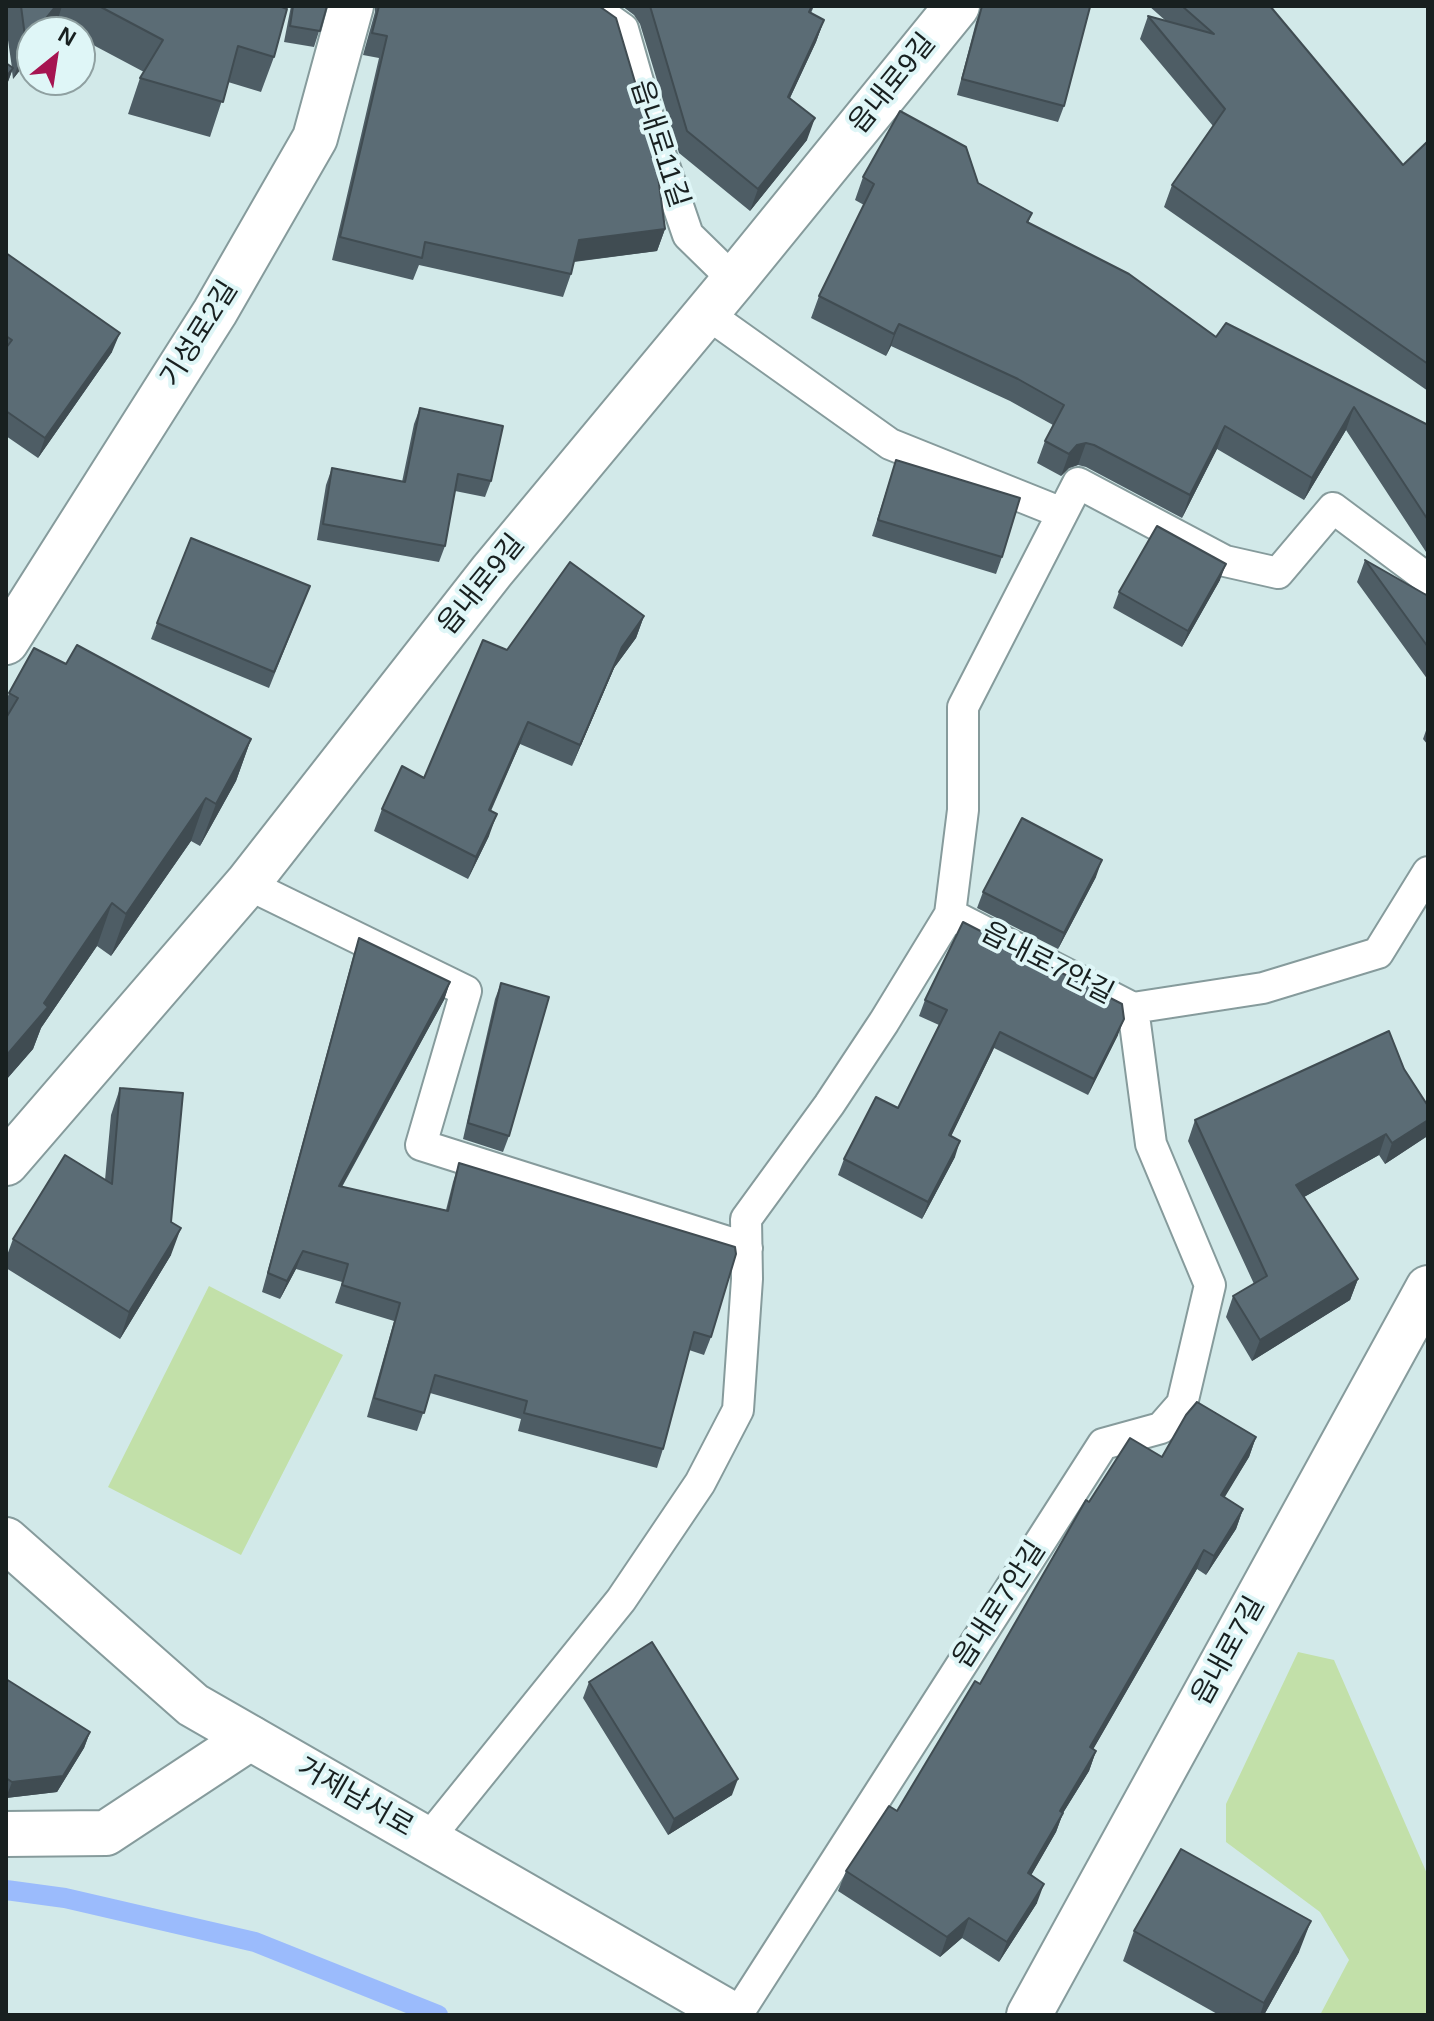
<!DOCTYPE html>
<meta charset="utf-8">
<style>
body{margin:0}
#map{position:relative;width:1434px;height:2021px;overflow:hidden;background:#d2e9e9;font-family:Helvetica,sans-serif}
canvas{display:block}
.frame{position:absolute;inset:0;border:8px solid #182020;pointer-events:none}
.north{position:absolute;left:16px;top:16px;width:80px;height:80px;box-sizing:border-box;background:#dff6f7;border:2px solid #8fa0a1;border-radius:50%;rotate:30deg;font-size:22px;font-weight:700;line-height:32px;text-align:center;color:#182020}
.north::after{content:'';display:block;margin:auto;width:28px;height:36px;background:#a61451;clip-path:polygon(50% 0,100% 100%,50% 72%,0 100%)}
</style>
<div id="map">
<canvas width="1434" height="2021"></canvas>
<div class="frame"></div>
<div class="north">N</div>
</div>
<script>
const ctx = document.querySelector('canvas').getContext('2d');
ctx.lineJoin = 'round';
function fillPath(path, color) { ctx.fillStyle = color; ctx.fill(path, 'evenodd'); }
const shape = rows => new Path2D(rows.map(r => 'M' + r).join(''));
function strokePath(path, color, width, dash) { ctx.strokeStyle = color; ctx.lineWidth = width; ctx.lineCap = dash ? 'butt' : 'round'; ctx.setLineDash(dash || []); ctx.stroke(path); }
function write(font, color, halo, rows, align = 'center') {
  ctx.font = font + ' Helvetica,"Noto Sans KR",sans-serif'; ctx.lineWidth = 8; ctx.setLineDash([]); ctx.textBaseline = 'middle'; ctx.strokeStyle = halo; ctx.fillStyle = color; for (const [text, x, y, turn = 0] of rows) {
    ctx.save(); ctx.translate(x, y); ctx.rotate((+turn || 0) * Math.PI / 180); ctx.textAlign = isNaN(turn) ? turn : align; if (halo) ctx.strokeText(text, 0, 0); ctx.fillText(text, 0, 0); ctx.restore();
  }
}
const green = shape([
 [209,1286,343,1355,241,1555,108,1487],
 [1298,1652,1334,1660,1428,1876,1428,2015,1320,2015,1349,1960,1320,1912,1226,1842,1226,1804]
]);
const stream = shape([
 [6,1890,65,1898,255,1942,438,2015]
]);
const lane = shape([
 [591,6,623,29,651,127,688,235,734,280],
 [706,313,890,444,1062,513],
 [247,884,466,991,421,1145,747,1248],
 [1133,1008,1263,988,1378,953,1428,872],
 [428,1839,621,1600,700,1483,738,1410,747,1279,746,1219,829,1105,884,1022,950,914],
 [737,2015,1103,1444,1161,1428,1182,1404,1210,1285,1151,1144,1133,1008,950,914,963,810,963,707,1078,483,1225,561,1278,573,1333,508,1428,579]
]);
const street = shape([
 [6,642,215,312,315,138,351,6],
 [6,1163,247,884,492,571,734,280,957,6],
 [6,1834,106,1833,250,1738],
 [1029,2015,1428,1288]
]);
const secondary = shape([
 [6,1540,193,1705,733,2015]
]);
const wall = shape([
 [6,6,279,6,274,57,261,92,228,82,210,137,128,114,140,78,144,72,80,38,80,32,69,32,56,25,50,32,32,32,32,55,13,79,12,71,6,87,6,63,12,68,6,26],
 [291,6,327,6,314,47,284,42],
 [375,6,599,6,665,229,657,251,574,262,571,274,563,297,419,265,413,280,332,260,379,58,363,55,375,12],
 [622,6,814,6,811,13,824,20,816,42,790,98,807,140,750,211,679,153,640,24,634,15],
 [982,6,1064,106,1058,122,957,95,976,22],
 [1149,6,1270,6,1403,165,1428,141,1428,391,1164,207,1172,185,1213,126,1140,39,1148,16,1166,21],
 [863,177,978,183,1032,213,1028,223,1216,337,1428,425,1428,555,1346,430,1304,500,1217,449,1182,518,1086,467,1078,465,1069,468,1061,476,1037,463,1045,441,1053,425,1010,401,891,346,886,356,811,318,819,296,864,205,855,200],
 [6,253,112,352,38,458,6,436],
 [420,408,491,481,485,497,455,491,445,546,439,562,317,540,326,485,332,468,402,482,414,424],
 [896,460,1002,557,996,574,872,536],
 [1365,560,1428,596,1428,680,1357,582],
 [1220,580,1182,647,1113,608,1119,592],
 [310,586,269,688,151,639,157,623],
 [644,616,636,638,614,668,572,766,520,744,491,811,489,836,468,879,374,831,382,809,424,778,507,650],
 [66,664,251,739,236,781,200,846,191,841,111,956,97,946,41,1028,33,1049,6,1080,6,702,9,693],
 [1428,725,1428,745,1423,739],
 [1096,877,1058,949,977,908,983,892],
 [359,938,450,982,444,1000,342,1187,446,1210,453,1182,459,1163,711,1337,704,1355,689,1350,663,1449,657,1468,518,1431,521,1419,430,1393,417,1431,367,1417,394,1321,335,1303,342,1282,296,1269,280,1299,262,1292,353,957],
 [501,983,509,1136,503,1152,463,1139,495,999],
 [925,1000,1118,1035,1088,1095,994,1048,951,1136,955,1157,922,1219,838,1175,844,1159,898,1108,939,1025,919,1016],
 [120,1088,171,1222,171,1255,120,1339,6,1268,6,1258,13,1239,105,1180,111,1115],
 [1195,1120,1426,1137,1385,1164,1379,1155,1304,1197,1358,1279,1350,1300,1252,1361,1226,1317,1233,1296,1254,1284,1188,1141],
 [1256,1437,1249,1457,1224,1497,1243,1509,1236,1529,1206,1575,1197,1569,1093,1749,1096,1751,1089,1771,1063,1813,1056,1832,1031,1875,1037,1903,999,1962,962,1938,940,1957,838,1891,846,1871,897,1811,980,1684,1089,1502,1162,1457],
 [6,1679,90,1732,84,1748,57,1792,6,1798],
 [589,1682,732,1795,668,1835,583,1698],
 [1134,1931,1299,1952,1264,2015,1219,2015,1123,1961]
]);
const shadedWall = shape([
 [56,6,62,6,56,25,50,32,35,32],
 [824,20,816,42,780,119,788,97],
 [32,36,32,55,13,79,26,44],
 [13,68,6,87,6,77],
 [815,118,807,140,750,211,758,189],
 [665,229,657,251,570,262,579,240],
 [899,324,891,346,886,356,894,334],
 [120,333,112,352,38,458,45,438],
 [1354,407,1346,430,1304,500,1312,478],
 [1225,426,1217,449,1182,518,1190,495],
 [1086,443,1078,465,1069,468,1061,476,1069,454,1077,445],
 [1226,564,1220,580,1182,647,1188,631],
 [644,616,636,638,614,668,572,766,580,745,622,647],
 [528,722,520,744,481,832,489,810],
 [251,739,236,781,200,846,216,804],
 [206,798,191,841,111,956,126,914],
 [497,814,489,836,468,879,476,857],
 [1102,860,1096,877,1058,949,1064,933],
 [112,903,97,946,41,1028,33,1049,6,1080,6,1056],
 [450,982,444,1000,332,1204,339,1186],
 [1124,1019,1118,1035,1088,1095,1094,1079],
 [1000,1032,994,1048,944,1151,949,1135],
 [1428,1120,1428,1133,1426,1137,1385,1164,1392,1143],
 [1386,1134,1379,1155,1288,1206,1296,1185],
 [960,1141,955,1157,922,1219,928,1202],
 [181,1228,171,1255,120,1339,129,1312],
 [303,1251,296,1269,280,1299,287,1281],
 [1358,1279,1350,1300,1252,1361,1260,1340],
 [1256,1437,1249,1457,1214,1515,1221,1495],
 [1243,1509,1236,1529,1206,1575,1214,1556],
 [1204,1550,1197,1569,1083,1767,1090,1747],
 [90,1732,84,1748,57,1792,6,1798,12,1782],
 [1096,1751,1089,1771,1063,1813,1056,1832,1021,1893,1028,1873,1060,1811],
 [738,1779,732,1795,668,1835,674,1819],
 [1044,1884,1037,1903,999,1962,1007,1942],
 [969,1918,962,1938,940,1957,947,1937],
 [1311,1921,1299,1952,1264,2015,1260,2015,1264,2003]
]);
const building = shape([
 [21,6,56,6,35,32,32,32,32,36,26,44,21,6],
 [99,6,279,6,287,9,274,57,238,46,223,102,140,78,163,40,99,6],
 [293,6,327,6,320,31,290,26,293,6],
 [379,6,599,6,616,18,654,146,665,229,579,240,571,274,425,242,422,258,340,237,387,36,372,33,379,6],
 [650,6,812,6,809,12,824,20,788,97,815,118,758,189,687,131,650,6],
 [982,6,1085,6,1090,7,1064,106,962,79,982,6],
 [1182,6,1270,6,1403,165,1428,141,1428,364,1172,185,1225,109,1148,16,1214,34,1182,6],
 [6,63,13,68,6,77,6,63],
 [900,111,966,147,978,183,1032,213,1027,222,1129,274,1216,337,1226,323,1428,425,1428,520,1354,407,1312,478,1225,426,1190,495,1094,445,1086,443,1077,445,1069,454,1045,441,1064,405,1018,379,899,324,894,334,819,296,874,184,863,177,900,111],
 [6,253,120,333,45,438,6,411,6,348,12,340,6,336,6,253],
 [420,408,503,426,491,481,458,474,445,546,323,524,332,468,405,482,420,408],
 [896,460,1020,498,1002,557,878,520,896,460],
 [1157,526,1226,564,1188,631,1119,592,1157,526],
 [191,538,310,586,274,672,157,623,191,538],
 [1365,560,1428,596,1428,647,1365,560],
 [570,562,644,616,622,647,580,745,528,722,489,810,497,814,476,857,382,809,402,766,424,778,483,640,507,650,570,562],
 [77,645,251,739,216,804,206,798,126,914,112,903,44,1003,48,1007,6,1056,6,718,18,698,9,693,34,648,66,664,77,645],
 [1022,818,1102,860,1064,933,983,892,1022,818],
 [963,922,1122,1004,1124,1019,1094,1079,1000,1032,949,1135,960,1141,928,1202,844,1159,876,1097,898,1108,947,1010,925,1000,963,922],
 [359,938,450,982,339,1186,448,1211,459,1163,735,1247,736,1254,711,1337,694,1332,663,1449,524,1413,527,1401,435,1375,424,1413,374,1398,400,1303,342,1285,348,1264,303,1251,287,1281,268,1273,359,938],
 [501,983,549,997,509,1136,468,1123,501,983],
 [1389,1031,1404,1069,1428,1106,1428,1120,1392,1143,1386,1134,1296,1185,1358,1279,1260,1340,1233,1296,1267,1276,1195,1120,1389,1031],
 [120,1088,183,1093,171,1222,181,1228,129,1312,13,1239,65,1155,112,1184,120,1088],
 [1197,1402,1256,1437,1221,1495,1243,1509,1214,1556,1204,1550,1090,1747,1096,1751,1060,1811,1063,1813,1028,1873,1044,1884,1007,1942,969,1918,947,1937,846,1871,889,1806,897,1811,975,1681,980,1684,1086,1500,1089,1502,1130,1438,1162,1457,1186,1415,1197,1402],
 [652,1642,738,1779,674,1819,589,1682,652,1642],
 [6,1679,90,1732,63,1776,12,1782,6,1778,6,1679],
 [1181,1849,1311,1921,1264,2003,1134,1931,1181,1849]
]);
const streetNames = [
 ["읍내로9길",893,84,-51],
 ["읍내로11길",659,144,72],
 ["기성로2길",200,334,-58],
 ["읍내로9길",482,585,-51],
 ["읍내로7안길",1047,964,27],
 ["읍내로7안길",1000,1605,-57],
 ["읍내로7길",1229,1651,-61],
 ["거제남서로",355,1798,30]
];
fillPath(green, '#c2e0a9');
strokePath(stream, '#9bbbfc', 20);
strokePath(lane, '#869b9c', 34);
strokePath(street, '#869b9c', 48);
strokePath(secondary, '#869b9c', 48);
strokePath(lane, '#fff', 30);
strokePath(street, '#fff', 44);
strokePath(secondary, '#fff', 44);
fillPath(wall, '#4e5d65');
fillPath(shadedWall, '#404c52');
fillPath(building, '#5b6c75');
strokePath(building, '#404c52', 2);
write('28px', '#182020', '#dff6f7', streetNames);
</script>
